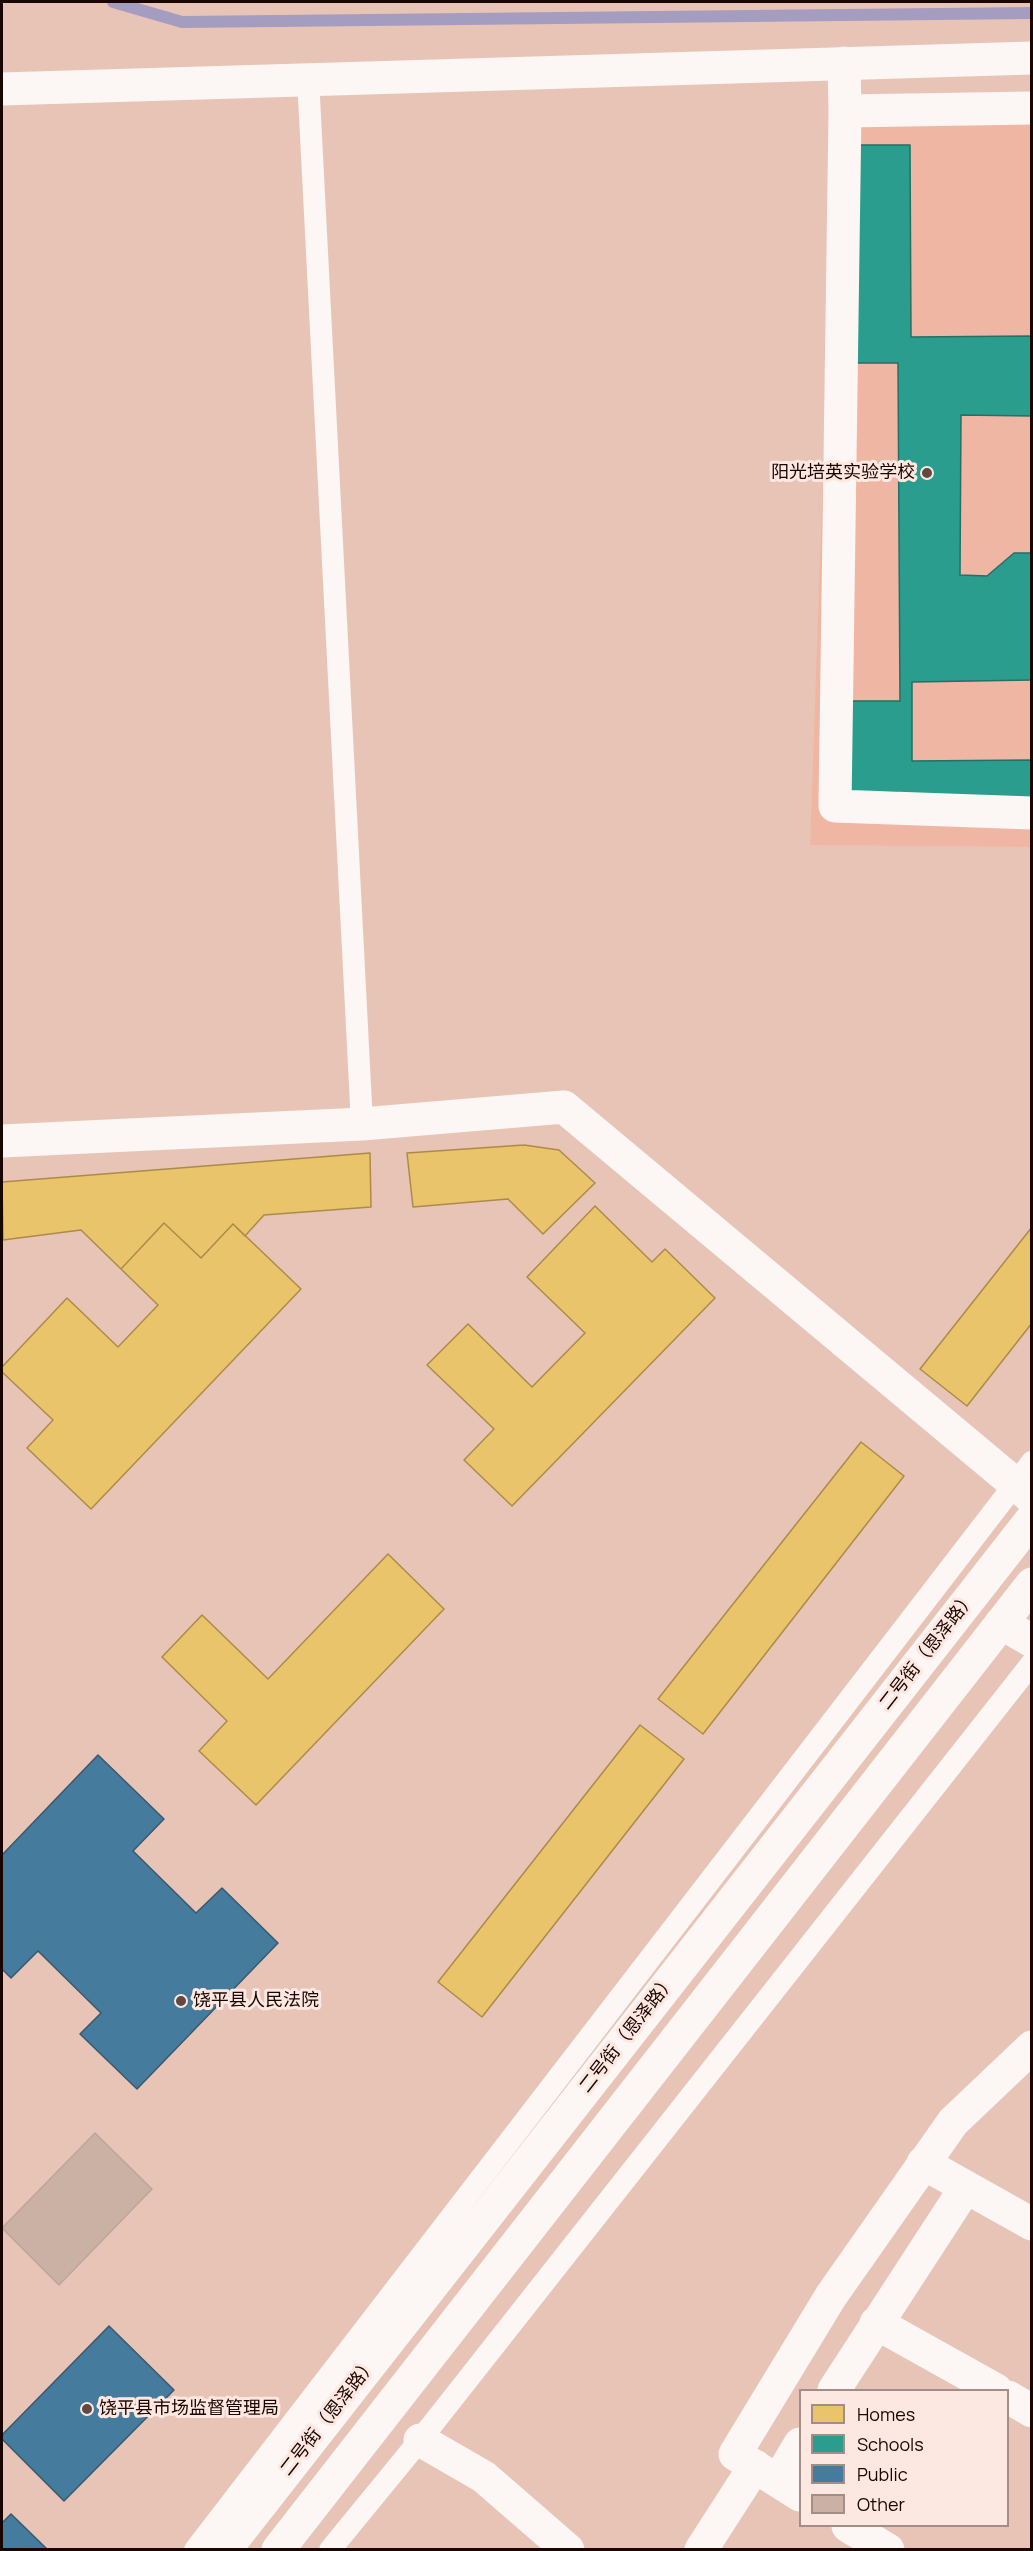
<!DOCTYPE html>
<meta charset="utf-8">
<style>
body{margin:0}
#map{position:relative;width:1033px;height:2551px;overflow:hidden;background:#e8c4b7;font-family:Manrope,sans-serif}
canvas{display:block}
.frame{position:absolute;inset:0;border:3px solid #190501;pointer-events:none}
.legend{position:absolute;left:799px;top:2389px;width:210px;height:138px;box-sizing:border-box;background:#fde8e1;border:2px solid #a28d87;margin:0;padding:8px 10px;list-style:none;font-size:18px;color:#190501}
.legend li{display:flex;align-items:center;gap:12px;height:30px}
.legend b{width:30px;border:2px solid #a28d87}
</style>
<div id="map">
<canvas width="1033" height="2551"></canvas>
<div class="frame"></div>
<ul class="legend">
<li><b style="height:16px;background:#e9c46a"></b>Homes</li>
<li><b style="height:16px;background:#2a9d8f"></b>Schools</li>
<li><b style="height:16px;background:#457b9d"></b>Public</li>
<li><b style="height:16px;background:#cab1a4"></b>Other</li>
</ul>
</div>
<script>
const ctx = document.querySelector('canvas').getContext('2d');
ctx.lineJoin = 'round';
function fillPath(path, color) { ctx.fillStyle = color; ctx.fill(path, 'evenodd'); }
const shape = rows => new Path2D(rows.map(r => 'M' + r).join(''));
function strokePath(path, color, width, dash) { ctx.strokeStyle = color; ctx.lineWidth = width; ctx.lineCap = dash ? 'butt' : 'round'; ctx.setLineDash(dash || []); ctx.stroke(path); }
function write(font, color, halo, rows, align = 'center') {
  ctx.font = font + ' Manrope,"Noto Sans SC",sans-serif'; ctx.lineWidth = 6; ctx.setLineDash([]); ctx.textBaseline = 'middle'; ctx.strokeStyle = halo; ctx.fillStyle = color; for (const [text, x, y, turn = 0] of rows) {
    ctx.save(); ctx.translate(x, y); ctx.rotate((+turn || 0) * Math.PI / 180); ctx.textAlign = isNaN(turn) ? turn : align; if (halo) ctx.strokeText(text, 0, 0); ctx.fillText(text, 0, 0); ctx.restore();
  }
}
const built = shape([
 [1031,95,1031,847,810,845,836,100]
]);
const homes = shape([
 [524,1145,559,1150,595,1183,543,1234,508,1199,413,1207,407,1153,524,1145],
 [370,1153,371,1207,264,1215,245,1236,233,1224,201,1258,164,1223,121,1269,81,1230,3,1240,2,1182,370,1153],
 [595,1206,652,1262,665,1249,715,1298,512,1506,464,1460,494,1429,427,1365,468,1324,532,1387,585,1333,527,1277,595,1206],
 [164,1223,201,1258,233,1224,301,1289,91,1509,27,1448,53,1420,2,1372,2,1367,67,1298,118,1347,158,1305,121,1269,164,1223],
 [1032,1227,1032,1323,967,1406,920,1369,1032,1227],
 [861,1442,904,1476,703,1734,658,1699,861,1442],
 [388,1554,444,1609,256,1805,199,1751,227,1721,162,1657,202,1615,268,1679,388,1554],
 [640,1725,684,1759,482,2017,438,1982,640,1725]
]);
const schools = shape([
 [854,145,910,145,911,337,1032,336,1032,416,961,415,960,575,987,576,1014,553,1032,553,1032,680,912,682,912,761,1032,760,1032,806,898,807,898,792,850,792,850,701,900,701,898,363,854,363,854,145]
]);
const public = shape([
 [98,1755,164,1819,133,1851,196,1913,222,1888,278,1943,137,2089,80,2034,101,2013,38,1951,11,1978,2,1969,2,1855,98,1755],
 [109,2326,174,2390,64,2501,2,2439,2,2435,109,2326],
 [11,2514,48,2550,2,2550,2,2523,11,2514]
]);
const stream = shape([
 [113,2,182,22,1032,13]
]);
const building = shape([
 [95,2133,152,2189,59,2285,2,2228,95,2133]
]);
const lane = shape([
 [308,78,362,1124],
 [195,2550,1032,1462],
 [330,2550,420,2440,1032,1663]
]);
const street = shape([
 [844,63,845,111],
 [1032,108,845,111,835,806,1032,813],
 [923,2163,1032,2224],
 [876,2323,996,2390],
 [834,2390,966,2187],
 [1008,2397,1032,2411],
 [778,2481,800,2444],
 [800,2495,735,2454,831,2296,953,2122,1032,2047],
 [848,2526,888,2550],
 [701,2550,755,2466]
]);
const secondary = shape([
 [2,89,1032,58],
 [2,1141,362,1124,564,1107,1032,1498],
 [1001,1623,1032,1641],
 [420,2440,484,2477,568,2550],
 [225,2550,1032,1519],
 [278,2550,1032,1584]
]);
const markers = [
 [927,473,6,"#614841"],
 [181,2001,6,"#614841"],
 [87,2409,6,"#614841"]
];
const poiNames = [
 ["阳光培英实验学校",915,473,"right"],
 ["饶平县人民法院",193,2001],
 ["饶平县市场监督管理局",99,2409]
];
const streetNames = [
 ["二号街（恩泽路）",928,1651,-52],
 ["二号街（恩泽路）",628,2034,-52],
 ["二号街（恩泽路）",329,2417,-52]
];
fillPath(built, '#efb7a3');
fillPath(homes, '#e9c46a');
strokePath(homes, '#ab8b4a', 1.5);
fillPath(schools, '#2a9d8f');
strokePath(schools, '#256f64', 1.5);
fillPath(public, '#457b9d');
strokePath(public, '#38586e', 1.5);
strokePath(stream, '#a59dbf', 12);
fillPath(building, '#cab1a4');
strokePath(building, '#bfa598', 1.5);
strokePath(lane, '#fcf6f4', 22);
strokePath(street, '#fcf6f4', 33);
strokePath(secondary, '#fcf6f4', 33);
for (const [x, y, r, color] of markers) { const dot = new Path2D(); dot.arc(x, y, r, 0, 2 * Math.PI); ctx.fillStyle = color; ctx.fill(dot); strokePath(dot, '#fde8e1', 2); }
write('18px', '#190501', '#fde8e1', poiNames, 'left');
write('18px', '#190501', '#fde8e1', streetNames);
</script>
